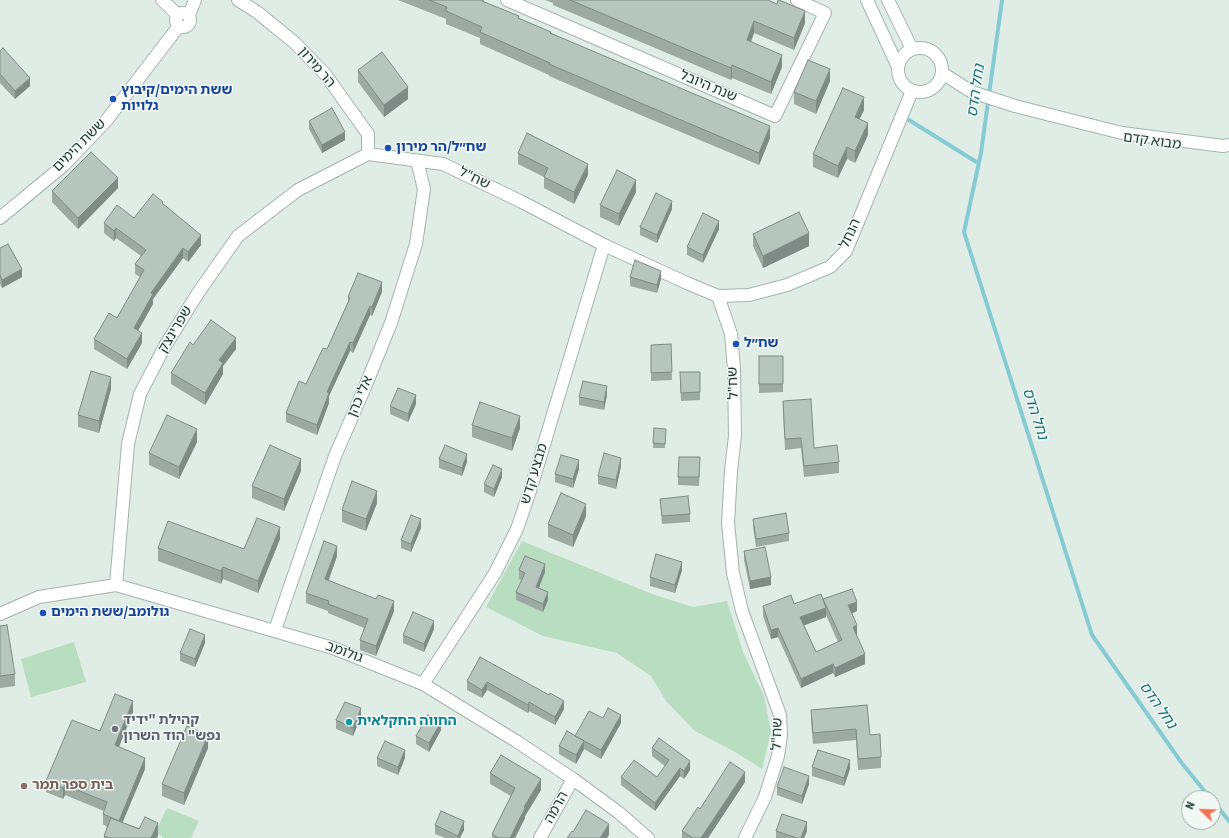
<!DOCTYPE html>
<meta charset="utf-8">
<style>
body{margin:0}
#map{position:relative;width:1229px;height:838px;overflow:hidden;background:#e0ece6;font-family:"Source Sans 3",sans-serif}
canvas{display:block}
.north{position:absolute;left:1181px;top:790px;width:40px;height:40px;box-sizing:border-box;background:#f1f8f4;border:1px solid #9dada7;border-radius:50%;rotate:293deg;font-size:11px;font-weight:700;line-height:16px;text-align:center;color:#203c33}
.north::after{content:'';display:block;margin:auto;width:14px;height:18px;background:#f57355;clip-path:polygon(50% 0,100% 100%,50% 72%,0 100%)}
</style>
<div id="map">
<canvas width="1229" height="838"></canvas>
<div class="north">N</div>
</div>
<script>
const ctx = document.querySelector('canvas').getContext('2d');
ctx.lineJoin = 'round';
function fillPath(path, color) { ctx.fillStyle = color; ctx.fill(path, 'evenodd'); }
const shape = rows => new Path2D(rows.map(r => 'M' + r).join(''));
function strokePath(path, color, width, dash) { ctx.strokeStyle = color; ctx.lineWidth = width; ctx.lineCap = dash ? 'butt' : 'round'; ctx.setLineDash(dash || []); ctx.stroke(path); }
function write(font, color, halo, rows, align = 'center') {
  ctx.font = font + ' "Source Sans 3","Noto Sans Hebrew",sans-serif'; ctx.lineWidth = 3; ctx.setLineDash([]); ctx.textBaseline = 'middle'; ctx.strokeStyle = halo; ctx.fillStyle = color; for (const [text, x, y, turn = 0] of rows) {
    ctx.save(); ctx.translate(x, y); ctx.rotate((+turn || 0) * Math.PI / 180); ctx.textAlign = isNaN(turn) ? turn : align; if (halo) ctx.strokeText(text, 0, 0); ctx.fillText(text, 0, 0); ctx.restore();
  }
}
const green = shape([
 [522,541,652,594,693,607,727,601,743,652,764,696,771,732,762,769,735,752,695,731,666,701,651,676,617,653,543,636,486,607],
 [74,642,86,682,31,697,21,659],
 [167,808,199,821,191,838,162,838,162,836,155,832]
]);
const stream = shape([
 [1002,0,981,153,964,232,1092,635,1181,762,1210,798],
 [909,120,978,163],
 [1213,801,1229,821]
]);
const street = shape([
 [162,0,178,15],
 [238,0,257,12,295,43,325,74,368,134,368,154],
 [507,0,775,116,825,13,797,0],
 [368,154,443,164,522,202,604,245,689,284,718,296,749,295,787,285,830,267,846,251,912,91],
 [718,296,731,334,734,369,735,436,731,471,728,523,733,573,742,611,780,715,781,735,778,756,765,797,745,838],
 [116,585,128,444,140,394,165,346,198,293,238,236,298,190,368,154],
 [0,614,39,597,116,585,333,648,423,684,516,741,573,779,618,812,648,838],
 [275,630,335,456,365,387,391,323,416,244,424,189,417,161],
 [423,684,495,573,517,529,530,491,604,245],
 [540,838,573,779]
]);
const secondary = shape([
 [867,0,898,67],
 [888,0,912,49],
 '176 20a7 7 0 1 1 14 0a7 7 0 1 1-14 0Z',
 [189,15,195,0],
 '898 70a22 22 0 1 1 44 0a22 22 0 1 1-44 0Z',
 [942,73,972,92,1015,106,1078,122,1122,133,1223,146,1229,145],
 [0,218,64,165,106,121,179,26]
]);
const wall = shape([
 [398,0,484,0,484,2,551,33,770,138,759,165,624,108,549,76,549,75,480,44,480,38,446,24,446,19],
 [545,0,768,0,805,23,794,50,754,33,751,42,782,67,771,94,732,78,731,80,553,5,553,3],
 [0,51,30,86,15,99,0,83],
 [358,70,408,99,384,117,358,82],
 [830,81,816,114,794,104,794,92],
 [864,110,859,119,868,135,855,163,847,159,838,178,813,167,813,154],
 [309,121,345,140,322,153,309,129],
 [518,153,588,175,574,204,544,188,544,177,518,164],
 [118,188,78,229,52,202,52,191],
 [636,192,619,226,600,217,600,205],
 [163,204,201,245,188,262,183,258,153,299,153,304,138,330,142,343,127,369,94,349,94,339,117,318,140,277,135,274,135,264,141,256,116,238,114,241,104,233,104,223,134,218],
 [672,209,657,243,640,235,640,227],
 [719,229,703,263,687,255,687,247],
 [753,234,809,246,763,268,753,246],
 [0,248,22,277,2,288,0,284],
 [630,277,661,279,657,293,630,286],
 [382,292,372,316,370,315,353,353,350,351,329,396,329,403,317,435,286,422,286,413,306,384,327,349,348,302,348,297],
 [671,344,672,380,651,381,651,345],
 [193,345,236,349,223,366,223,374,205,405,171,384,171,373],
 [759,356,783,356,783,392,759,393],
 [680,381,700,392,700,400,681,401],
 [111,389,99,433,78,427,78,415],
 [607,395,604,410,579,405,579,397],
 [783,401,814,448,839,462,839,473,804,477,801,448,785,450,783,412],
 [416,404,408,422,390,414,390,406],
 [472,425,520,428,512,451,472,437],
 [654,428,666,433,665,448,653,448],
 [197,442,179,479,149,465,149,453],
 [439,459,467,462,462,476,439,468],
 [621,466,616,489,598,484,598,476],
 [700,466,699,486,678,485,678,477],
 [579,469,573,488,555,482,555,474],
 [301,471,284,511,252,498,252,486],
 [502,477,494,497,484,492,484,484],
 [660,499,690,514,690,522,662,524],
 [377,503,366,531,342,522,342,510],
 [586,516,573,547,548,537,548,524],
 [753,519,789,533,789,541,756,547,753,527],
 [421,528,411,552,401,548,401,540],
 [280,539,258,593,223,579,221,584,158,561,158,548,244,549],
 [744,551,771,585,750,589,744,560],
 [337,556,329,580,394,611,376,656,360,650,360,640,364,628,328,613,328,611,306,603,306,593],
 [519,570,545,572,539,588,548,600,543,612,516,600,516,592,522,580,519,579],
 [682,570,675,593,650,586,650,577],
 [823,600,857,611,852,613,857,635,865,664,835,677,833,673,801,688,778,637,771,639,763,616,763,606,794,604],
 [826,615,838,642,816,652,804,625,826,617],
 [0,626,15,674,15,686,0,688],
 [434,629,424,652,403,643,403,635],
 [205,643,195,667,180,661,180,653],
 [480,657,564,709,555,725,529,711,528,713,487,690,482,698,467,690,467,681],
 [811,710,870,735,881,757,881,768,858,770,856,740,813,744,811,722],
 [133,712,119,747,145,769,122,822,158,835,157,838,104,838,104,836,107,827,103,824,103,814,104,811,65,795,63,799,46,792,46,781,100,731],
 [361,716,353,736,336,729,336,720],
 [603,718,621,723,601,759,584,749,576,764,559,754,559,746,575,736],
 [441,730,429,752,416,744,416,736],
 [208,748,184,805,162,796,162,784],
 [652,748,690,770,684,779,680,776,655,811,621,785,621,777,657,777,665,766,652,756],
 [377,758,405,758,398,775,377,766],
 [812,767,850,769,844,786,812,776],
 [490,773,541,790,525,816,525,818,515,838,492,838,492,834,511,796,490,784],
 [745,782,708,838,682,838,682,831,700,809],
 [809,784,802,804,777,795,777,787],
 [435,825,464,830,460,838,445,838,435,834],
 [776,831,807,831,804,838,776,838]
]);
const shadedWall = shape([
 [805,11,805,23,794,50,794,38],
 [754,21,754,33,747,52,747,40],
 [782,55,782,67,771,94,771,82],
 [732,65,732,78,731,80,731,68],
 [830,69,830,81,816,114,816,101],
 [30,78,30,86,15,99,15,91],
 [408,87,408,99,384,117,384,105],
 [864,97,864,110,855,129,855,117],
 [868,123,868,135,855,163,855,151],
 [770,126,770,138,759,165,759,153],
 [345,132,345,140,322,153,322,145],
 [847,147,847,159,838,178,838,166],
 [588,164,588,175,574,204,574,192],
 [118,178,118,188,78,229,78,218],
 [636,180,636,192,619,226,619,214],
 [672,201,672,209,657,243,657,235],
 [719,221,719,229,703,263,703,255],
 [116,228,116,238,114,241,114,231],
 [809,233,809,246,763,268,763,256],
 [201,235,201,245,188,262,188,252],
 [183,248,183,258,153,299,153,304,134,338,134,328,151,293],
 [22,269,22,277,2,288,2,280],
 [661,271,661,279,657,293,657,285],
 [382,282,382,292,372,316,372,307],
 [370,306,370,315,353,353,353,343],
 [142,333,142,343,127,369,127,359],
 [236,338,236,349,223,366,223,374,205,405,205,393,219,360],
 [350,342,350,351,329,396,329,403,317,435,317,425,327,392],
 [111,377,111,389,99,433,99,421],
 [607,386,607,395,604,410,604,402],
 [416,395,416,404,408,422,408,414],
 [520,416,520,428,512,451,512,438],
 [197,429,197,442,179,479,179,467],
 [467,454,467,462,462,476,462,468],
 [621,458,621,466,616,489,616,480],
 [301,459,301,471,284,511,284,499],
 [579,460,579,469,573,488,573,479],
 [502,469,502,477,494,497,494,489],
 [377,491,377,503,366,531,366,519],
 [586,504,586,516,573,547,573,535],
 [421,519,421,528,411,552,411,544],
 [280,527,280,539,258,593,258,581],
 [337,546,337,556,325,589,325,579],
 [682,562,682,570,675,593,675,585],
 [545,564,545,572,536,595,536,587],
 [223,567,223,579,221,584,221,571],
 [771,577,771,585,750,589,750,581],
 [548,592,548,600,543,612,543,604],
 [394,601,394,611,376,656,376,646],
 [857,602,857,611,848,615,848,605],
 [826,608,826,617,800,627,800,617],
 [434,621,434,629,424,652,424,644],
 [857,625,857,634,853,636,853,627],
 [778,628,778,637,771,639,771,630],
 [205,635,205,643,195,667,195,659],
 [865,654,865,664,835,677,835,668],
 [833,664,833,673,801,688,801,679],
 [487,682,487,690,482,698,482,690],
 [133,701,133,712,115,756,115,745],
 [564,701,564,709,555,725,555,717],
 [529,702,529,711,528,713,528,705],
 [361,708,361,716,353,736,353,728],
 [621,715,621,723,601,759,601,750],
 [441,722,441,730,429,752,429,743],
 [208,735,208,748,184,805,184,793],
 [584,741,584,749,576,764,576,755],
 [405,750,405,758,398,775,398,767],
 [145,758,145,769,119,831,119,821],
 [850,760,850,769,844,786,844,778],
 [690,761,690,770,684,779,684,771],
 [680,768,680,776,655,811,655,803],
 [745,772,745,782,708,838,701,838],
 [809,776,809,784,802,804,802,796],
 [541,779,541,790,525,816,525,818,515,838,510,838,524,807],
 [65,785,65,795,63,799,63,788],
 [464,821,464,830,460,838,458,838,458,836],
 [807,822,807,831,804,838,801,838],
 [158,823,158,835,157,838,151,838],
 [609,824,609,835,607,838,600,838]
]);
const building = shape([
 [429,0,483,0,482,1,519,16,518,18,551,32,550,33,770,126,759,153,624,96,549,64,550,63,480,32,482,27,446,11,447,7,429,0],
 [570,0,768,0,777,4,778,0,779,0,805,11,794,38,754,21,747,40,782,55,771,82,732,65,731,68,570,0],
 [3,48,30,78,15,91,0,74,0,51,3,48],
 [382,52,408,87,384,105,358,70,382,52],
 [808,60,830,69,816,101,794,92,808,60],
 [843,88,864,97,855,117,868,123,855,151,847,147,838,166,813,154,843,88],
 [332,108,345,132,322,145,309,121,332,108],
 [527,133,588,164,574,192,544,177,548,168,518,153,527,133],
 [91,152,118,178,78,218,52,191,91,152],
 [617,170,636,180,619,214,600,205,617,170],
 [656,193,672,201,657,235,640,227,656,193],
 [153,194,163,202,162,203,201,235,188,252,183,248,151,293,153,294,134,328,142,333,127,359,94,339,109,313,117,318,144,270,135,264,146,250,116,228,114,231,104,223,117,205,134,218,153,194],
 [799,212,809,233,763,256,753,234,799,212],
 [703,213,719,221,703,255,687,247,703,213],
 [8,244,22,269,2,280,0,275,0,248,8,244],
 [635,260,661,271,657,285,630,277,635,260],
 [358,273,382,282,372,307,370,306,353,343,350,342,327,392,329,393,317,425,286,413,299,381,306,384,323,348,327,349,350,298,348,297,358,273],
 [211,320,236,338,219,360,223,363,205,393,171,373,190,342,193,345,211,320],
 [671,344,672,372,651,373,651,345,671,344],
 [759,356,783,356,783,384,759,384,759,356],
 [91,371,111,377,99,421,78,415,91,371],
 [680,372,700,372,700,392,681,393,680,372],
 [583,381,607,386,604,402,579,397,583,381],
 [398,388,416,395,408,414,390,406,398,388],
 [811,399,814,448,837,445,839,462,804,466,801,438,785,439,783,401,811,399],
 [480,402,520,416,512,438,472,425,480,402],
 [167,415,197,429,179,467,149,453,167,415],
 [654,428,666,429,665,444,653,443,654,428],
 [270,445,301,459,284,499,252,486,270,445],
 [445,445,467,454,462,468,439,459,445,445],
 [604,453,621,458,616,480,598,476,604,453],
 [561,455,579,460,573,479,555,474,561,455],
 [679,457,700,457,699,477,678,477,679,457],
 [493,465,502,469,494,489,484,484,493,465],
 [352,481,377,491,366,519,342,510,352,481],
 [561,493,586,504,573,535,548,524,561,493],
 [688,496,690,514,662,516,660,499,688,496],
 [786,513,789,533,756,539,753,519,786,513],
 [411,515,421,519,411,544,401,540,411,515],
 [257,518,280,527,258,581,223,567,221,571,158,548,168,521,244,549,257,518],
 [324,541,337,546,325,579,376,599,378,595,394,601,376,646,360,640,368,619,328,604,329,601,306,593,324,541],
 [765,547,771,577,750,581,744,551,765,547],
 [656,554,682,562,675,585,650,577,656,554],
 [525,556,545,564,536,587,548,592,543,604,516,592,525,573,519,570,525,556],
 [852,589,857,602,848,605,857,625,853,627,865,654,835,668,833,664,801,679,778,628,771,630,763,606,791,595,794,604,821,594,826,608,800,617,816,652,842,640,823,599,852,589],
 [413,612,434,621,424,644,403,635,413,612],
 [7,625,15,674,0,676,0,626,7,625],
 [190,629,205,635,195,659,180,653,190,629],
 [480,657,549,695,550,693,564,701,555,717,529,702,528,705,487,682,482,690,467,681,480,657],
 [115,694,133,701,115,745,145,758,119,821,103,814,107,802,65,785,63,788,46,781,72,720,100,731,115,694],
 [345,702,361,708,353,728,336,720,345,702],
 [867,705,870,735,880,734,881,757,858,759,856,729,813,733,811,710,867,705],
 [608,708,621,715,601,750,575,736,589,711,603,718,608,708],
 [428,715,441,722,429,743,416,736,428,715],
 [187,726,208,735,184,793,162,784,187,726],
 [567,731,584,741,576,755,559,746,567,731],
 [659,738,690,761,684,771,680,768,655,803,621,777,634,760,657,777,669,760,652,748,659,738],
 [385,741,405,750,398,767,377,758,385,741],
 [818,750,850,760,844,778,812,767,818,750],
 [501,755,541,779,524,807,525,808,510,838,499,838,492,834,515,788,490,773,501,755],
 [730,762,745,772,701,838,693,838,682,831,698,807,700,809,730,762],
 [784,767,809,776,802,796,777,787,784,767],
 [586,810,609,824,600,838,567,838,572,831,573,832,586,810],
 [441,811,464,821,458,836,435,825,441,811],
 [782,814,807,822,801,838,797,838,776,831,782,814],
 [145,817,158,823,151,838,109,838,104,836,111,818,139,829,145,817]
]);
const markers = [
 [113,99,4,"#1a4fb4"],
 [388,148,4,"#1a4fb4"],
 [736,344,4,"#1a4fb4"],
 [43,613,4,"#1a4fb4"],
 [349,722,4,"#0f9aa8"],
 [115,729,4,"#6b7280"],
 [24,786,4,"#8d6e63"]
];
const streetNames = [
 ["הר מירון",316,68,49],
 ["שנת היובל",708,87,23],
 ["מבוא קדם",1152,142,8],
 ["ששת הימים",80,146,-45],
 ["שח\"ל",474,179,26],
 ["הנחל",851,234,-65],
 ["שפרינצק",176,330,-59],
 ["שח\"ל",734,383,-92],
 ["אלי כהן",361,397,-67],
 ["מבצע קדש",535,474,-73],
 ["גולומב",344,653,20],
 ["שח\"ל",778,734,-88],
 ["הרמה",557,808,-61]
];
const transitNames = [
 ["ששת הימים/קיבוץ",121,91],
 ["גלויות",121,107],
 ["שח״ל/הר מירון",396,148],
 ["שח״ל",744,344],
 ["גולומב/ששת הימים",51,613]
];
const worshipNames = [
 ["קהילת \"ידיד",123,721],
 ["נפש\" הוד השרון",123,737]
];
const cultureNames = [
 ["החווה החקלאית",357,722]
];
const educationNames = [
 ["בית ספר תמר",32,786]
];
const waterNames = [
 ["נחל הדס",977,91,-82],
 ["נחל הדס",1034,414,72],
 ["נחל הדס",1157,706,55]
];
fillPath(green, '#b8ddc0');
strokePath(stream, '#86cbd2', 4);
strokePath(street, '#a3b4ad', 14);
strokePath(secondary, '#9eb8ad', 14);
strokePath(street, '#fff', 12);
strokePath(secondary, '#fff', 12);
fillPath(wall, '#9daaa4');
fillPath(shadedWall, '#7f8b86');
fillPath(building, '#b6c6bf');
strokePath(building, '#7f8b86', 1);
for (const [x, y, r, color] of markers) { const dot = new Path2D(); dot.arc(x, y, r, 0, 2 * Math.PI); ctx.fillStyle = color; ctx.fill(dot); strokePath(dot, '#f1f8f4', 1.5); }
write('14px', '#203c33', '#f1f8f4', streetNames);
write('bold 14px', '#164399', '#f1f8f4', transitNames, 'left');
write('bold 14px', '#5b616d', '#f1f8f4', worshipNames, 'left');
write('bold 14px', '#0d838f', '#f1f8f4', cultureNames, 'left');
write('bold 14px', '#785e54', '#f1f8f4', educationNames, 'left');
write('italic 15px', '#196f7a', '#f1f8f4', waterNames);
</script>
